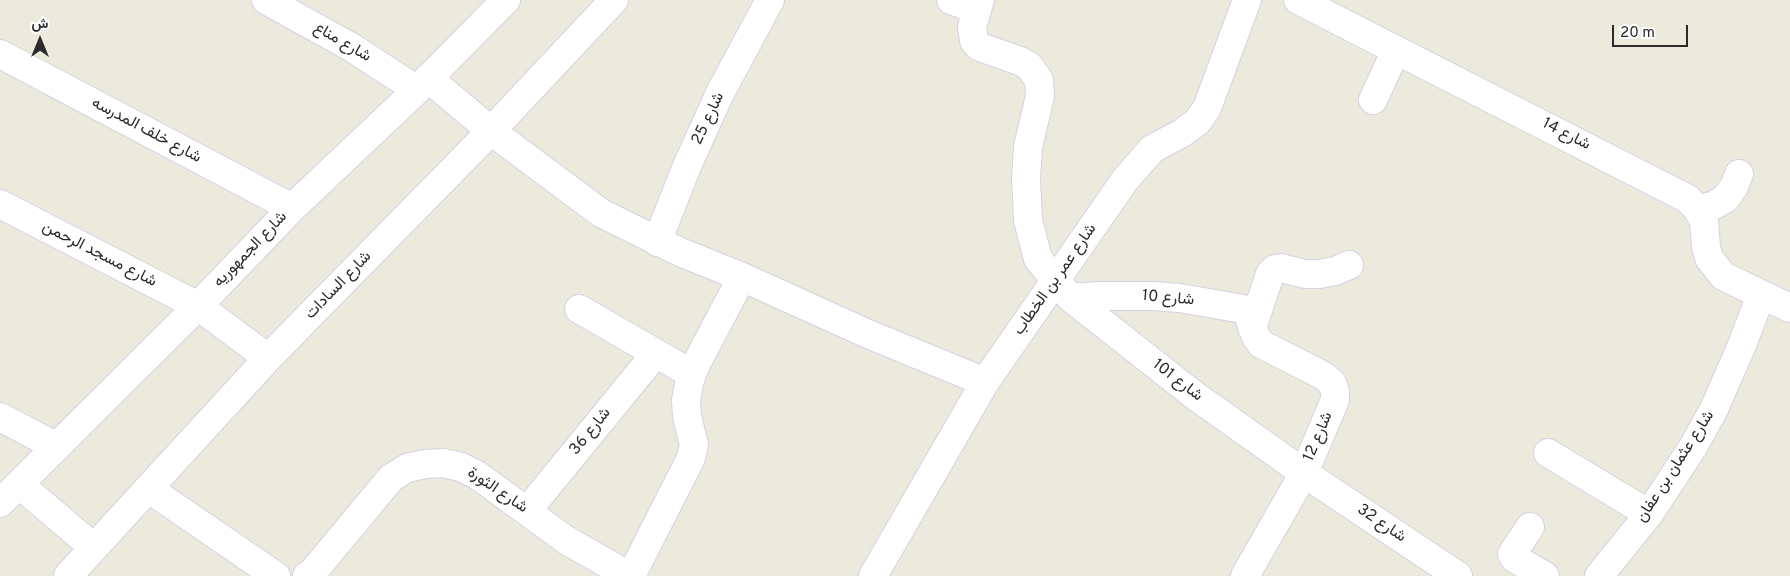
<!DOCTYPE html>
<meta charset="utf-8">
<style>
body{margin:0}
#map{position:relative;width:1790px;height:576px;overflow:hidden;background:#eceadd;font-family:Overpass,Vazirmatn,sans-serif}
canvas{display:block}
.north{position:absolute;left:15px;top:15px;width:50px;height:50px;-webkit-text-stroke:4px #fff;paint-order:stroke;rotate:0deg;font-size:14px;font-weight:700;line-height:20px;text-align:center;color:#2a2a2a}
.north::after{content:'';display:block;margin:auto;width:18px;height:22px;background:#2a2a2a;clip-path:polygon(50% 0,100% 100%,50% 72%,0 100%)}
.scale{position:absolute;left:1612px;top:25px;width:76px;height:22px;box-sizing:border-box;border:2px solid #2a2a2a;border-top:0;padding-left:6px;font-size:15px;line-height:18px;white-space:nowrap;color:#2a2a2a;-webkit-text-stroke:4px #fff;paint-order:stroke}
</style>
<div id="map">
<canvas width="1790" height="576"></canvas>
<div class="north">ش</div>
<div class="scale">20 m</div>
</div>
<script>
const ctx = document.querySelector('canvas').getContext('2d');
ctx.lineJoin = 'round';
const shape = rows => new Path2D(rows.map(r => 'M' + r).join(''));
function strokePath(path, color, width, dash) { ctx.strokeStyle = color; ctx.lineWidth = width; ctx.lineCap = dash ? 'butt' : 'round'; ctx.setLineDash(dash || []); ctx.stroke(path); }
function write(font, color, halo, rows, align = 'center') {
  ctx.font = font + ' Overpass,Vazirmatn,sans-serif'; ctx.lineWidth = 4; ctx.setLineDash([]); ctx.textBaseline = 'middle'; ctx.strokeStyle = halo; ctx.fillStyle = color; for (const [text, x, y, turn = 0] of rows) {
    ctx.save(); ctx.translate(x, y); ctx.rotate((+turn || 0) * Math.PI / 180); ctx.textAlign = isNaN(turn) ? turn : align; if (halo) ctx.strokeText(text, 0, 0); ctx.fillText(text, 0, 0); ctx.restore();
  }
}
const minor = shape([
 [266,0,351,47,417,90],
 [951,0,977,10],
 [980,0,972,27,974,41,980,47,1020,61,1029,66,1039,80,1040,96,1028,147,1026,178,1028,220,1038,259,1056,281,1071,298,1194,395,1304,473,1458,576],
 [1298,0,1688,199,1697,209,1704,221,1706,247,1709,258,1723,276,1790,308],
 [0,54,292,208],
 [428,78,491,131,601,213,680,252,742,277,868,334,985,382],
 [1373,100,1396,50],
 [0,204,198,306,268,358],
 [1697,209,1712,206,1725,199,1734,187,1739,174],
 [657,242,687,166,720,93,770,0],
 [1071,298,1099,296,1153,296,1180,298,1243,309,1248,314,1256,337,1261,344,1324,376,1332,383,1335,391,1335,400,1304,473,1245,576],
 [579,309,692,374],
 [1252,328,1270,274,1275,269,1281,268,1305,274,1319,274,1335,271,1349,265],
 [0,417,57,447],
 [1548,453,1649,514],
 [19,484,93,547],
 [149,489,276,576],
 [0,503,198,306,292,208,417,90,506,0],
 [527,511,656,353],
 [1530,527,1512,554,1514,558,1545,576],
 [68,576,268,358,491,131,614,0],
 [307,576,313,572,391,478,407,468,425,464,443,463,461,467,477,475,566,540,629,576],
 [631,576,691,458,694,445,687,416,686,400,689,384,694,368,742,277],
 [873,576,985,382,1125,180,1152,149,1182,133,1197,122,1207,108,1247,0],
 [1599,576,1649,514,1693,447,1714,409,1742,345,1761,295]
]);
const streetNames = [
 ["شارع مناع",342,43,30],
 ["شارع 25",709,119,-65],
 ["شارع خلف المدرسه",146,131,28],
 ["شارع 14",1566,135,27],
 ["شارع الجمهوريه",251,250,-46],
 ["شارع مسجد الرحمن",99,255,27],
 ["شارع عمر بن الخطاب",1056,280,-55],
 ["شارع السادات",339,286,-46],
 ["شارع 10",1168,299,5],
 ["شارع 101",1177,381,37],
 ["شارع 36",591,432,-51],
 ["شارع 12",1319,437,-67],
 ["شارع عثمان بن عفان",1676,467,-57],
 ["شارع الثورة",497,491,34],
 ["شارع 32",1381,524,34]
];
strokePath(minor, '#d4d2e2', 30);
strokePath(minor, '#fff', 28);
write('16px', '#2a2a2a', '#fff', streetNames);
</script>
